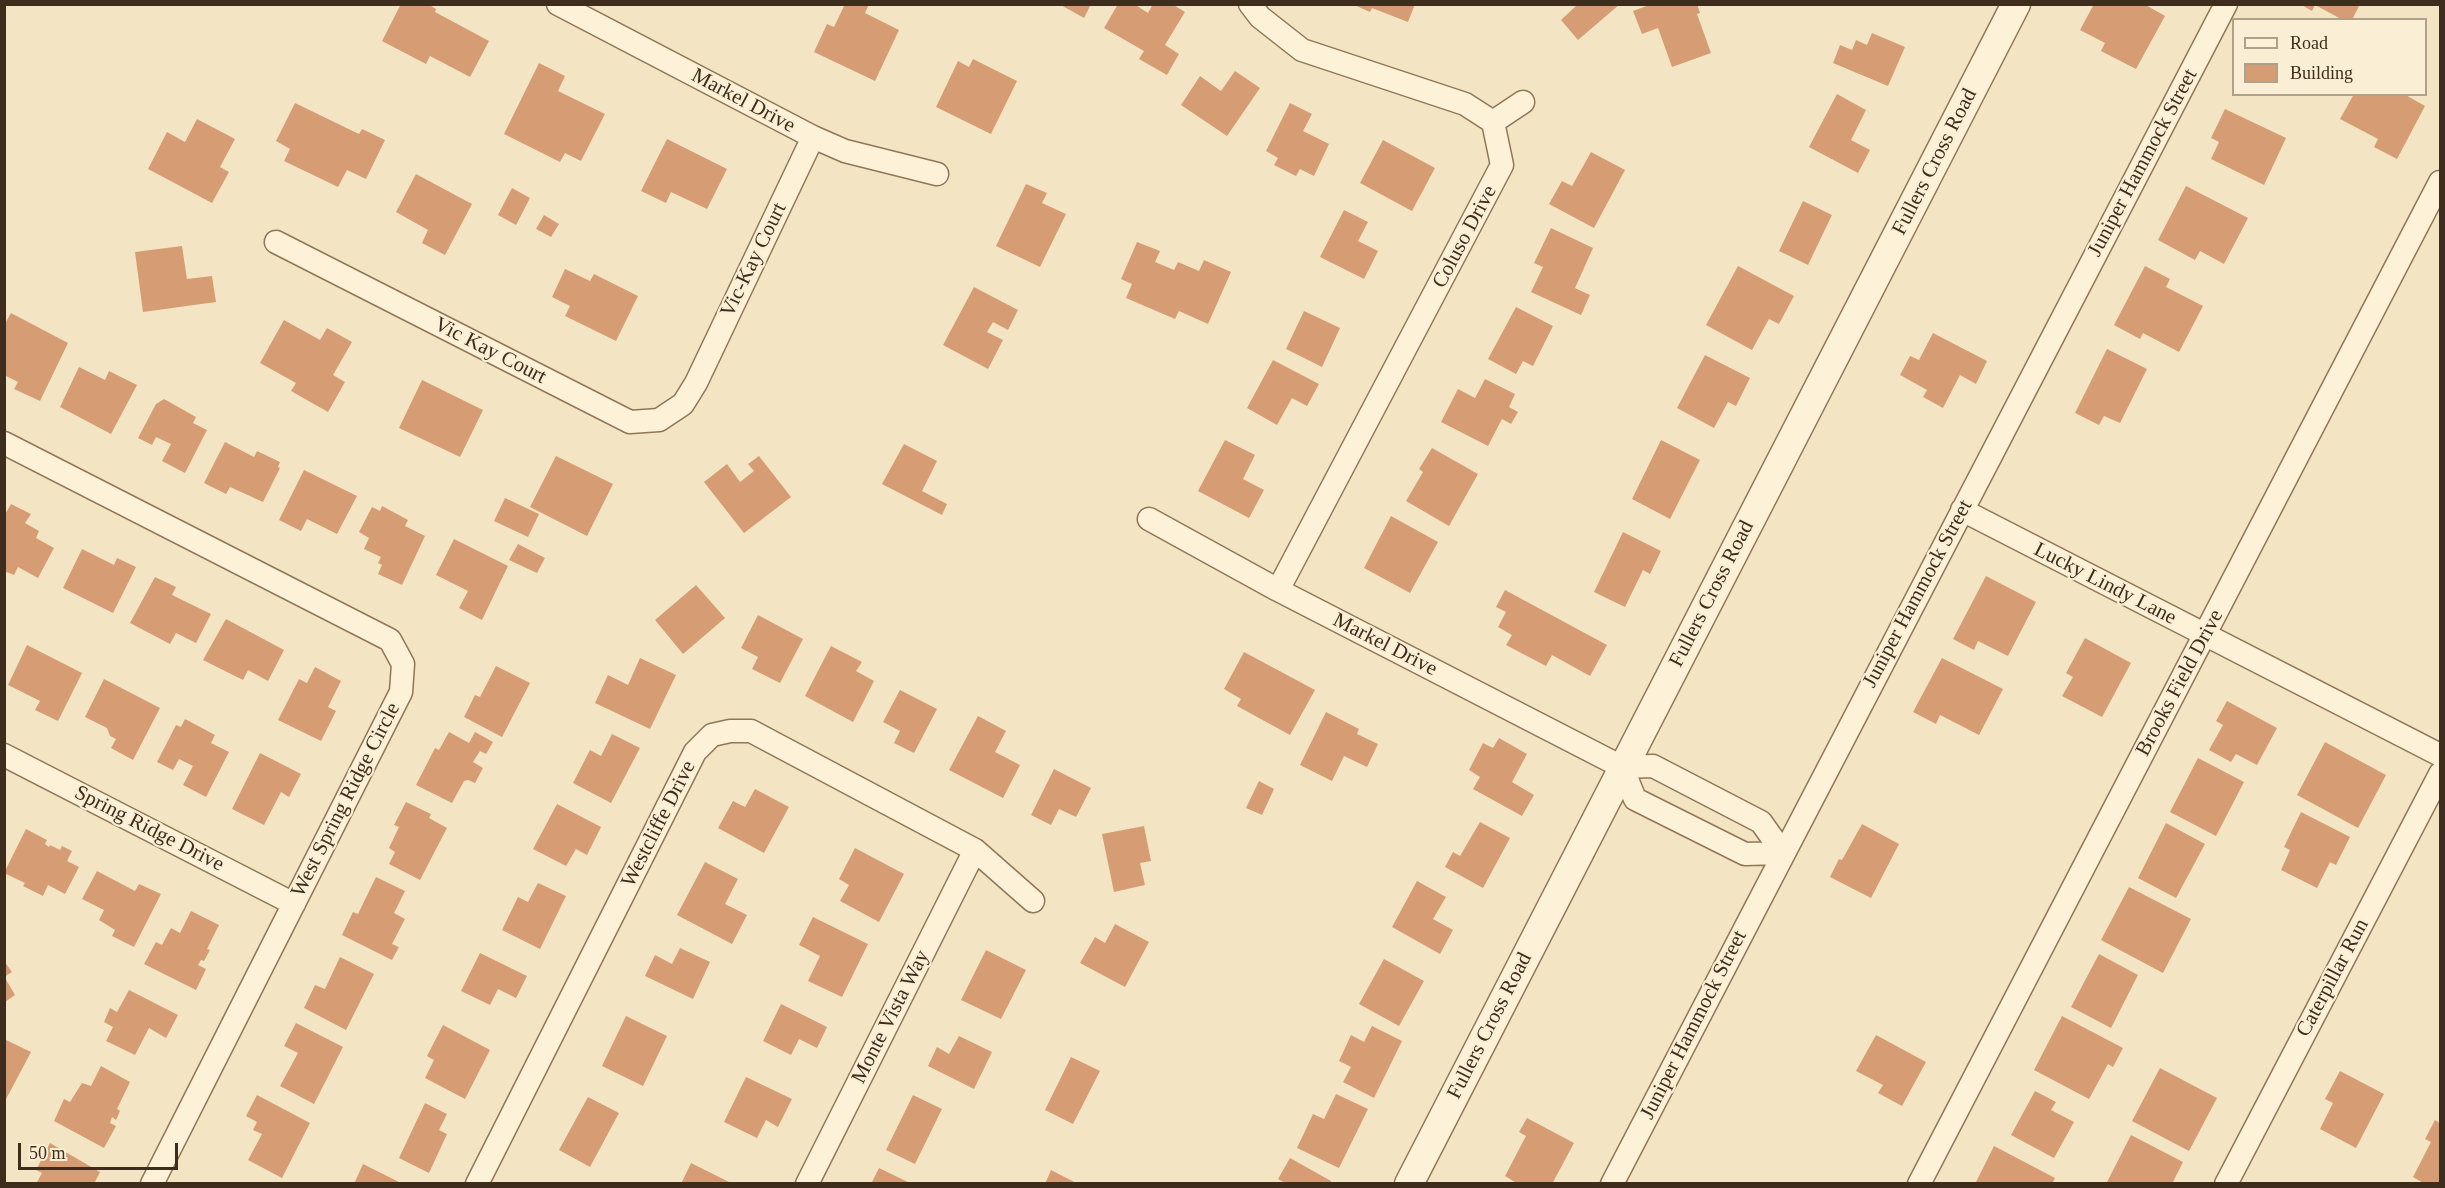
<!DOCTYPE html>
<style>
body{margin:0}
#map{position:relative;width:2445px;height:1188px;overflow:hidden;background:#f3e5c3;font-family:Georgia,serif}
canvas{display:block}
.frame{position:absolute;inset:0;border:6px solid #3e2d1d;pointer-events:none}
.legend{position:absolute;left:2232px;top:18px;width:195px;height:78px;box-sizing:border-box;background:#faefd4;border:2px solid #afa18b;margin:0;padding:8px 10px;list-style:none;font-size:18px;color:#3e2d1d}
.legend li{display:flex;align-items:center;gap:12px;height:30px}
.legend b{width:30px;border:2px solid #afa18b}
.scale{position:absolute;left:18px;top:1143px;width:160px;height:27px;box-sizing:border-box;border:3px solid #3e2d1d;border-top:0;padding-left:8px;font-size:18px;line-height:21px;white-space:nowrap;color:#3e2d1d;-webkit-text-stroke:4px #faefd4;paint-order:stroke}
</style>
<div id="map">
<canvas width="2445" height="1188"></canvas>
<div class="frame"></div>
<ul class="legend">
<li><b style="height:8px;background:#fdf2d8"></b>Road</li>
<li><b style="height:16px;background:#d69d74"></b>Building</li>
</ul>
<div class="scale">50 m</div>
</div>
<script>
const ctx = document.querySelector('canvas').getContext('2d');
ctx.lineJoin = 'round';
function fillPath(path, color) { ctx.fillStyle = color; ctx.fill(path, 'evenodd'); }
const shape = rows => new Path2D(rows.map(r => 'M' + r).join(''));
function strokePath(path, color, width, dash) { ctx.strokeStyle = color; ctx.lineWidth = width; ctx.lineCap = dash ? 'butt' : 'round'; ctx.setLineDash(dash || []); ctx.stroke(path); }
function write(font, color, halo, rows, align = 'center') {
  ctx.font = font + ' Georgia,serif'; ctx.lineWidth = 4.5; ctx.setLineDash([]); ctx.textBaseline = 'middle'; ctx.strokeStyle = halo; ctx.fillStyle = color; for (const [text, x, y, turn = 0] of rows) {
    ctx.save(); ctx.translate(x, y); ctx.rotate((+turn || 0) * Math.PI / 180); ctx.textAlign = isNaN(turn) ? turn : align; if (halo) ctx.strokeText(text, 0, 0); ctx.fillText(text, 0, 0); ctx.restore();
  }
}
const building = shape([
 [401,4,428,4,436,9,435,12,489,41,470,77,430,56,426,64,382,41],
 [845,4,869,4,865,13,899,30,875,81,814,52,827,24,834,27],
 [1059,4,1091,4,1084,18],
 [1118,4,1134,4,1148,13,1153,4,1172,4,1185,12,1165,45,1179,54,1167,75,1139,59,1144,51,1104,28],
 [1352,4,1415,4,1408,22,1372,8,1370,12],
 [1578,4,1620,4,1578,40,1561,20],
 [1652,4,1697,4,1700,13,1697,14,1711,53,1672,67,1658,28,1642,34,1633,11],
 [2094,4,2144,4,2165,16,2136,69,2101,51,2105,43,2080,30],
 [2300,4,2360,4,2352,20,2343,20,2315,5,2312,11],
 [1872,33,1905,47,1888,86,1833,63,1840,45,1852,50,1856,40,1867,45],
 [973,59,1017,81,991,134,936,107,958,61,969,67],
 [539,63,565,76,558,91,605,114,581,161,565,153,560,162,504,134],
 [1235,71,1260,88,1227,136,1181,105,1200,76,1221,91],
 [1837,94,1866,110,1851,140,1870,150,1858,173,1809,147],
 [2354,94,2404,94,2425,106,2397,159,2374,147,2378,139,2340,119],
 [295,103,359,134,362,129,385,140,366,179,347,170,338,187,284,161,290,149,276,141],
 [1290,103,1312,114,1303,131,1329,144,1314,176,1300,169,1296,176,1274,165,1278,158,1266,151],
 [2225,109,2286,138,2264,185,2211,159,2219,142,2211,138],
 [197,119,235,139,220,167,229,172,212,203,148,169,167,132,185,142],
 [667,139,727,169,707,209,671,192,666,203,641,191],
 [1383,140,1435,168,1412,211,1360,183],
 [1591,152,1625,170,1594,228,1549,204,1562,181,1572,186],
 [416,174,472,204,445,255,422,243,428,230,396,212],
 [1026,184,1047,193,1042,203,1066,214,1040,267,996,246],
 [2186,186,2248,218,2224,264,2200,251,2195,260,2158,240],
 [512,188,530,198,516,225,498,215],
 [1803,201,1832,215,1808,265,1779,251],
 [1344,210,1368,222,1358,241,1378,251,1364,279,1320,257],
 [544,215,559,224,551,237,536,229],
 [1551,228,1593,248,1575,288,1590,295,1581,315,1531,292,1543,267,1534,263],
 [1137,242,1160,251,1155,262,1174,270,1178,262,1199,271,1204,260,1231,272,1208,324,1179,311,1175,319,1126,298,1132,284,1121,279],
 [182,246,187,279,212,276,216,302,143,312,135,252],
 [1738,266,1794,296,1779,324,1769,319,1752,350,1706,325],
 [2145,266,2170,279,2166,287,2203,306,2179,352,2143,333,2140,339,2114,325],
 [565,269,590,281,594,274,638,296,616,341,565,316,570,306,552,297],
 [974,287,1018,310,1008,330,993,322,987,332,1003,340,988,369,943,345],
 [1516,307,1553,326,1533,366,1523,361,1516,374,1488,359],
 [1304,311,1340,328,1322,367,1286,349],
 [11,313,68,343,40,401,14,389,18,382,4,375,4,325],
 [284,320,320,340,327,328,352,342,333,375,345,382,328,412,291,391,296,383,260,363],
 [1933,333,1987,361,1976,384,1960,375,1943,408,1923,397,1927,390,1900,375,1910,356,1919,360],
 [2107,349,2147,369,2120,423,2104,416,2099,425,2075,413],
 [1705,355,1750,378,1736,406,1728,402,1714,428,1677,408],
 [1273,360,1319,384,1307,406,1292,398,1277,425,1247,408],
 [79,367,105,380,109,371,137,385,111,434,60,407],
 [1485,379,1515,394,1509,407,1518,412,1511,424,1502,419,1488,446,1441,422,1458,389,1475,398],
 [422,380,483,410,460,457,399,428],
 [164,399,196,417,193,423,207,430,185,473,162,461,171,444,156,437,152,445,138,438,156,404],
 [1225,440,1255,455,1243,479,1264,490,1249,518,1198,491],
 [1661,440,1700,460,1670,519,1632,499],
 [225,442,254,457,257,451,280,462,278,467,280,468,263,502,230,487,226,494,204,483],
 [904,444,937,461,922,491,947,504,942,515,882,484],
 [1432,448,1478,474,1449,526,1406,501,1423,472,1419,469],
 [556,456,613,484,587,536,530,507],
 [759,456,791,497,744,533,704,482,727,464,740,482,754,471,748,464],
 [304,470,357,496,337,534,307,519,301,531,279,520],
 [505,498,539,514,528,537,494,521],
 [11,504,31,514,25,523,39,531,36,538,54,548,38,578,18,567,14,575,4,571,4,516],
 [382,506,408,520,405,526,425,536,402,585,378,574,382,565,378,563,381,557,364,549,369,538,359,532,372,507,380,511],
 [1391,516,1438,542,1410,593,1364,568],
 [1623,532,1661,551,1650,574,1643,570,1625,607,1594,592],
 [454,539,508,566,482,620,459,608,468,591,436,575],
 [518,544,545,558,537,573,509,560],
 [82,549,114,565,117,558,136,567,113,613,63,588],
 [1986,576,2036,602,2008,656,1978,641,1974,650,1953,639],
 [155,577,176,587,172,595,211,614,196,643,176,633,170,644,130,623],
 [696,585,725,618,683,654,655,620],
 [1505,590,1607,645,1590,676,1552,655,1546,666,1506,645,1512,635,1498,627,1506,612,1496,607],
 [758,615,803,639,780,683,752,669,758,657,741,648],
 [226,619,284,650,268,681,248,670,243,680,203,660],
 [2085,638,2131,663,2102,717,2062,696,2073,677,2066,673],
 [27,645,82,673,58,721,35,710,40,701,8,685],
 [831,646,862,662,856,671,874,681,853,722,805,696],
 [1244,652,1315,690,1290,735,1237,706,1241,699,1224,689],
 [640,658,676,675,650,729,595,703,608,675,628,685],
 [1942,658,2003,689,1979,735,1940,715,1936,724,1913,712],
 [496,666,530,683,502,737,464,717,475,695,480,697],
 [315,667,341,681,328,707,336,711,321,741,278,720,299,679,307,683],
 [104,679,160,708,133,760,111,748,116,739,110,736,107,728,85,717],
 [900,690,937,709,914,753,894,743,900,731,883,722],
 [2227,701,2277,728,2257,765,2236,754,2231,762,2209,750,2223,725,2216,721],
 [1326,712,1359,729,1357,734,1378,744,1367,767,1344,756,1332,781,1300,765],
 [978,716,1006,731,995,752,1020,765,1003,798,949,770],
 [185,719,215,735,211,743,229,752,206,797,183,785,193,766,179,759,173,770,157,762,176,725,181,727],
 [449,732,469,743,475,732,493,742,486,754,480,751,473,762,483,768,475,783,468,780,464,781,452,803,416,785,435,748,439,750],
 [612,734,640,748,611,803,573,783,590,750,601,756],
 [1499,738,1527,754,1512,782,1534,795,1522,816,1473,789,1480,777,1469,770,1483,743,1493,748],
 [2325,742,2386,775,2358,828,2297,795],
 [260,753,301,774,289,797,281,792,264,825,232,809],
 [2198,758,2244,782,2216,836,2170,812],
 [1054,769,1091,788,1076,817,1059,809,1051,825,1031,815],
 [1259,781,1274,789,1262,815,1246,808],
 [755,789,789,807,764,853,718,828,733,801,745,807],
 [406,802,431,814,429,818,447,828,420,880,389,864,395,852,389,848,399,827,394,825],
 [557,804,601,827,587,855,576,849,566,866,533,849],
 [2301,812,2350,837,2336,865,2330,862,2317,888,2281,870,2290,850,2284,847],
 [1480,822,1510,838,1483,888,1445,867,1453,852,1460,856],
 [2166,823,2205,844,2176,898,2138,878],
 [1862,824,1899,844,1871,898,1830,877,1839,859,1842,860],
 [1144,826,1151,861,1140,863,1145,885,1114,892,1102,834],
 [26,829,47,840,45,844,49,847,50,845,60,850,62,846,72,851,67,861,79,867,65,894,48,885,43,896,23,886,25,883,4,873],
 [855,848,904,874,879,922,840,901,849,885,839,879],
 [705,862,738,879,725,904,747,915,732,944,677,915],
 [97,871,135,891,139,884,161,894,134,947,112,936,115,930,99,920,104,910,82,899],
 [376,877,405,891,394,913,405,919,392,944,399,947,392,960,342,935,353,912,358,914],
 [1417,881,1446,897,1433,919,1453,930,1440,954,1392,927],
 [538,883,566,896,540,949,502,930,518,897,528,902],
 [2129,887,2191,919,2163,973,2101,940],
 [191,911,219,925,207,949,210,950,204,961,201,960,198,965,206,969,196,990,144,964,156,942,162,945,171,928,180,933],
 [813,917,868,944,842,997,808,981,820,956,799,945],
 [1115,924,1149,942,1125,987,1080,963,1095,937,1105,943],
 [680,948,710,962,693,999,645,976,655,955,672,964],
 [986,950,1026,970,1001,1019,961,1000],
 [480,953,527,976,516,998,498,989,490,1005,461,991],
 [2099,954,2138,975,2111,1028,2071,1007],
 [340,957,374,974,346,1030,304,1008,315,985,325,989],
 [1384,959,1424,981,1399,1026,1359,1004],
 [4,961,12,972,4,977],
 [5,978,15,995,5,1002],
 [129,990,178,1015,166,1038,149,1028,135,1055,106,1041,113,1027,104,1022,110,1008,117,1012],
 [781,1004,827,1027,817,1048,799,1039,791,1055,763,1041],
 [626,1016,667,1036,643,1086,602,1066],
 [2062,1016,2123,1048,2113,1067,2108,1064,2089,1099,2034,1070],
 [296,1023,343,1047,314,1104,280,1086,298,1053,284,1046],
 [443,1025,490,1050,465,1099,425,1078,434,1060,427,1056],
 [1372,1026,1402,1041,1374,1098,1343,1082,1351,1067,1339,1061,1351,1035,1364,1042],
 [1876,1035,1926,1062,1902,1106,1878,1093,1883,1085,1856,1071],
 [959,1036,992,1052,974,1089,928,1066,937,1047,949,1054],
 [4,1039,31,1052,4,1103],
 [1071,1057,1100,1071,1073,1124,1045,1110],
 [101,1066,130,1082,117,1109,120,1111,116,1120,112,1117,110,1123,116,1126,104,1148,54,1121,64,1099,70,1102,82,1083,91,1086],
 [2160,1068,2217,1098,2189,1151,2132,1121],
 [2340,1071,2384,1094,2356,1148,2320,1129,2333,1103,2325,1099],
 [746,1077,792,1099,778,1127,766,1120,757,1138,724,1122],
 [2035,1091,2056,1102,2051,1110,2074,1122,2054,1158,2011,1135],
 [1336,1094,1368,1109,1339,1168,1297,1148,1313,1114,1324,1119],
 [257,1095,310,1123,282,1178,248,1160,262,1134,253,1130,257,1122,246,1116],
 [913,1095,942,1109,915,1164,886,1150],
 [588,1097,619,1113,590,1167,559,1150],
 [425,1103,447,1114,439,1130,447,1134,429,1173,399,1158],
 [1527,1118,1574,1143,1552,1184,1518,1184,1505,1176,1526,1136,1519,1132],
 [2435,1120,2440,1123,2440,1184,2425,1184,2413,1177,2431,1142,2425,1139],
 [2131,1135,2183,1162,2172,1184,2106,1184],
 [50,1143,100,1172,94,1184,36,1184,42,1173,36,1170],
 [1994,1146,2055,1178,2052,1184,1975,1184],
 [1290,1158,1331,1181,1330,1184,1287,1184,1278,1179],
 [691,1163,733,1184,681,1184],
 [363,1164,403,1184,354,1184],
 [879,1168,912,1184,871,1184],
 [1051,1170,1078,1184,1045,1184]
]);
const minor = shape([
 [558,4,813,137,845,151,937,174],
 [1250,4,1260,17,1302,50,1465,104,1493,122,1502,165,1278,590],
 [1493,122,1523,102],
 [276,242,630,422,659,420,683,404,696,383,813,137],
 [4,443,390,640,403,664,401,692,152,1184],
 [1962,510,2440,755],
 [1149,519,1278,590,1622,767,1653,766,1761,822,1783,853,1745,854,1635,799,1622,767],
 [4,755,294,904],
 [477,1184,695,752,712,735,730,731,751,731,975,850,1033,901],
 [807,1184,975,850],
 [1612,1184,2226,4],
 [1919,1184,2440,182],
 [2226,1184,2440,774]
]);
const tertiary = shape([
 [1409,1184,2016,4]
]);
const streetNames = [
 ["Markel Drive",743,101,28],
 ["Fullers Cross Road",1935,162,-63],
 ["Juniper Hammock Street",2143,163,-62],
 ["Coluso Drive",1465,237,-62],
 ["Vic-Kay Court",754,260,-64],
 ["Vic Kay Court",490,351,27],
 ["Lucky Lindy Lane",2105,584,27],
 ["Fullers Cross Road",1712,594,-63],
 ["Juniper Hammock Street",1918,594,-62],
 ["Markel Drive",1385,645,27],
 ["Brooks Field Drive",2180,683,-62],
 ["West Spring Ridge Circle",346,800,-63],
 ["Westcliffe Drive",659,824,-63],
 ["Spring Ridge Drive",149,829,27],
 ["Caterpillar Run",2333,978,-62],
 ["Monte Vista Way",891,1017,-63],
 ["Juniper Hammock Street",1694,1025,-63],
 ["Fullers Cross Road",1490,1026,-63]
];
fillPath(building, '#d69d74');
strokePath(minor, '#907657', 25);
strokePath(tertiary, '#907657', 31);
strokePath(minor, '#fdf2d8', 22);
strokePath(tertiary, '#fdf2d8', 28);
write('21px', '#3e2d1d', '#faefd4', streetNames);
</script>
